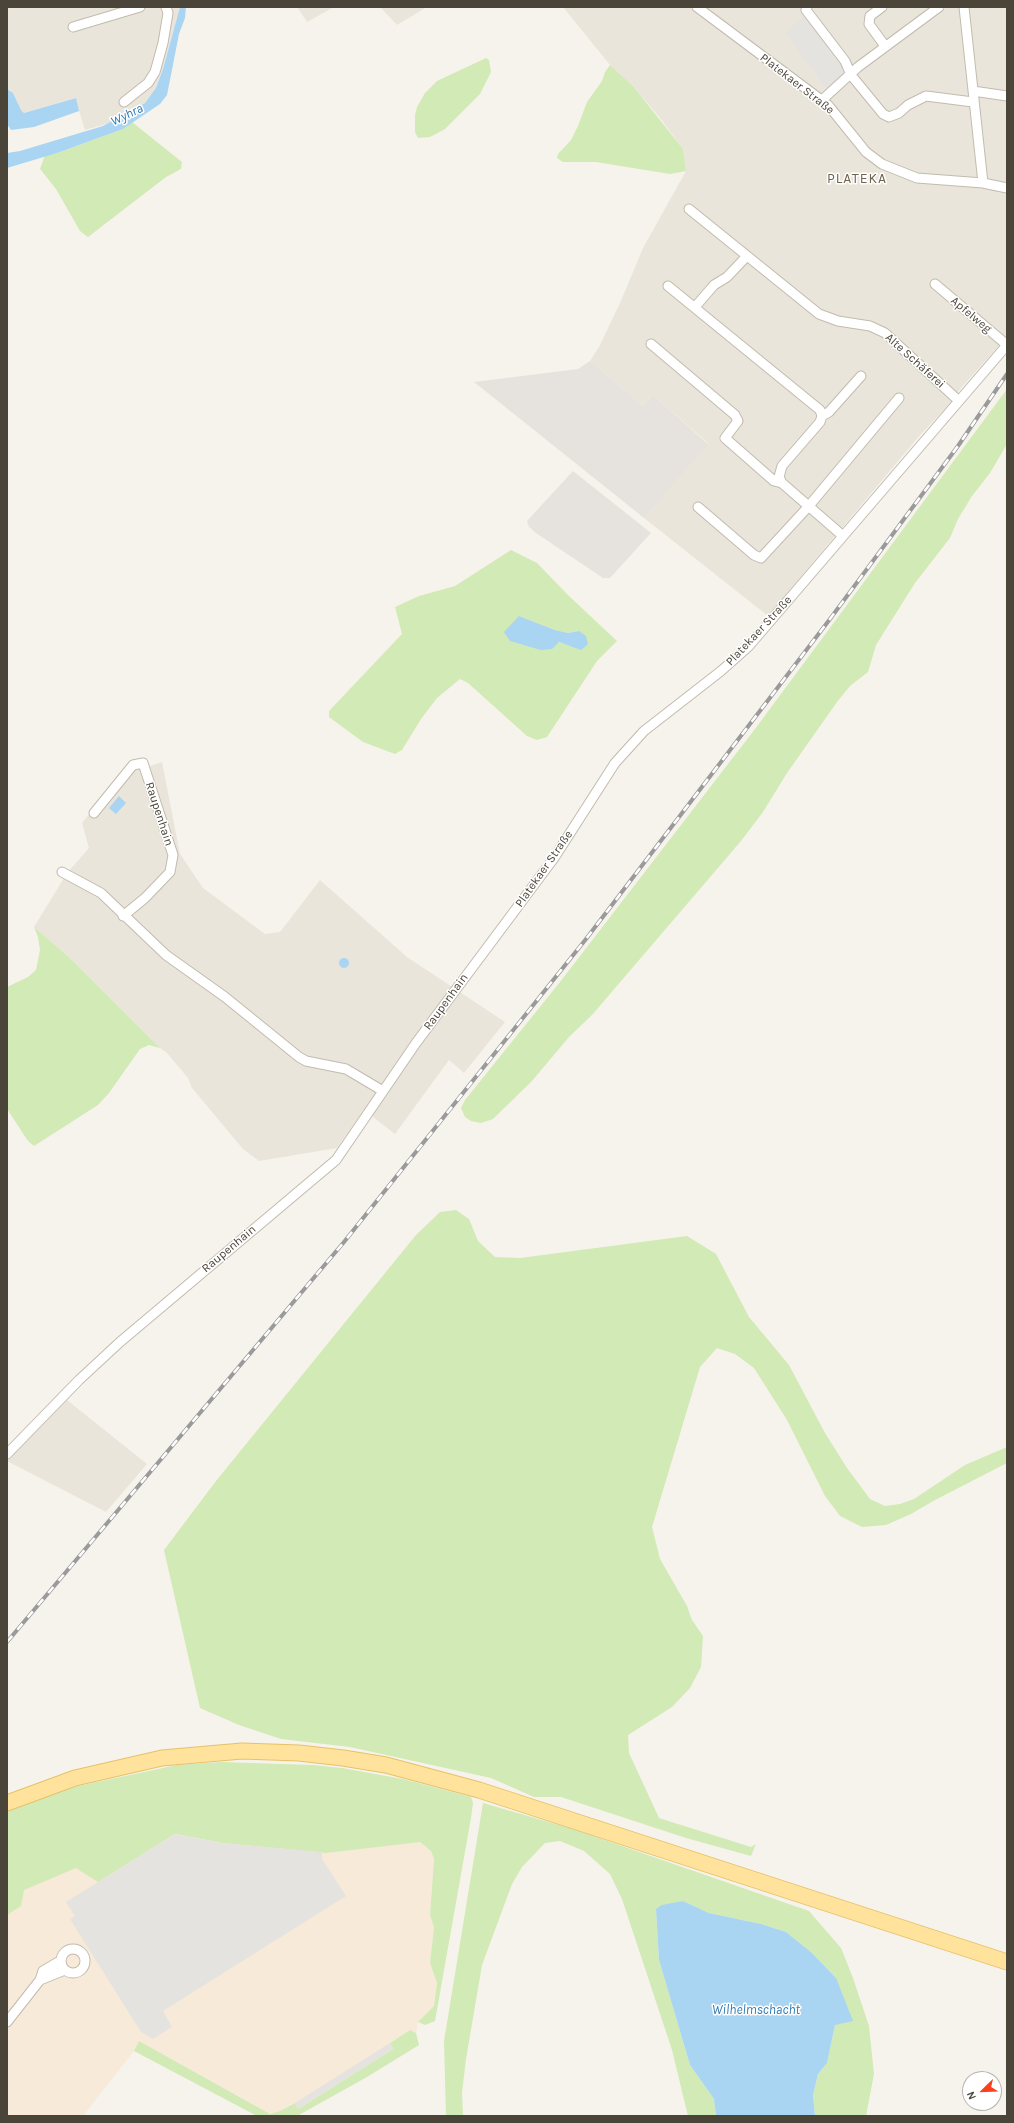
<!DOCTYPE html>
<meta charset="utf-8">
<style>
body{margin:0}
#map{position:relative;width:1014px;height:2123px;overflow:hidden;background:#f6f3ec;font-family:Karla,sans-serif}
canvas{display:block}
.frame{position:absolute;inset:0;border:8px solid #4b4439;pointer-events:none}
.north{position:absolute;left:962px;top:2071px;width:40px;height:40px;box-sizing:border-box;background:#fff;border:1px solid #b7b4b0;border-radius:50%;rotate:247deg;font-size:11px;font-weight:700;line-height:16px;text-align:center;color:#4b4439}
.north::after{content:'';display:block;margin:auto;width:14px;height:18px;background:#fc3f1d;clip-path:polygon(50% 0,100% 100%,50% 72%,0 100%)}
</style>
<div id="map">
<canvas width="1014" height="2123"></canvas>
<div class="frame"></div>
<div class="north">N</div>
</div>
<script>
const ctx = document.querySelector('canvas').getContext('2d');
ctx.lineJoin = 'round';
function fillPath(path, color) { ctx.fillStyle = color; ctx.fill(path, 'evenodd'); }
const shape = rows => new Path2D(rows.map(r => 'M' + r).join(''));
function strokePath(path, color, width, dash) { ctx.strokeStyle = color; ctx.lineWidth = width; ctx.lineCap = dash ? 'butt' : 'round'; ctx.setLineDash(dash || []); ctx.stroke(path); }
function write(font, color, halo, rows, align = 'center') {
  ctx.font = font + ' Karla,sans-serif'; ctx.lineWidth = 3; ctx.setLineDash([]); ctx.textBaseline = 'middle'; ctx.strokeStyle = halo; ctx.fillStyle = color; for (const [text, x, y, turn = 0] of rows) {
    ctx.save(); ctx.translate(x, y); ctx.rotate((+turn || 0) * Math.PI / 180); ctx.textAlign = isNaN(turn) ? turn : align; if (halo) ctx.strokeText(text, 0, 0); ctx.fillText(text, 0, 0); ctx.restore();
  }
}
const residential = shape([
 [7,7,180,7,163,69,156,88,145,103,131,109,113,122,85,130,75,98,24,113,21,110,13,93,7,89],
 [297,7,334,7,307,22],
 [380,7,427,7,397,25],
 [563,7,1007,7,1007,342,1005,339,961,388,948,406,920,435,768,616,644,518,708,443,653,395,643,406,590,361,599,347,620,303,643,248,686,171,683,149,660,118,633,86,610,65],
 [131,762,147,767,162,762,180,854,203,888,265,934,280,932,320,880,407,957,505,1022,464,1073,449,1060,395,1134,364,1110,337,1148,259,1161,243,1149,192,1088,188,1078,167,1053,160,1048,71,959,34,927,67,873,89,848,82,823],
 [67,1400,147,1464,106,1512,7,1461]
]);
const commercial = shape([
 [412,1842,420,1842,431,1851,434,1859,430,1915,434,1926,430,1963,437,1983,434,2006,418,2022,416,2033,410,2030,390,2043,393,2049,298,2109,294,2103,280,2111,270,2114,139,2041,134,2051,83,2116,7,2116,7,1870,222,1843,326,1853]
]);
const industrial = shape([
 [590,361,643,406,653,395,708,444,644,518,474,382,578,369],
 [573,471,651,533,610,578,603,578,536,533,529,527,527,521]
]);
const green = shape([
 [486,58,489,60,491,72,480,94,445,129,430,137,418,138,415,132,415,115,417,107,425,93,437,81],
 [610,65,633,86,683,149,686,171,670,174,596,162,563,162,557,158,558,154,571,140,578,126,587,102,602,81,605,72],
 [132,122,182,162,181,169,166,177,88,237,80,231,56,189,40,169,45,155,57,153,123,129],
 [1007,389,1007,444,990,473,972,496,958,519,950,538,915,583,876,645,868,672,850,686,837,702,787,773,763,812,741,841,592,1015,569,1037,531,1082,493,1119,481,1123,471,1121,465,1117,461,1108,465,1100,560,982,755,729],
 [511,550,537,563,569,596,617,641,597,661,547,737,537,740,527,736,468,683,460,679,437,698,421,719,402,750,395,754,363,742,329,717,329,711,402,634,395,607,419,596,455,586],
 [519,616,555,630,568,633,579,631,581,649,558,642],
 [34,927,71,959,160,1048,149,1045,140,1049,109,1093,98,1105,34,1146,28,1141,7,1109,7,987,28,977,36,970,40,950,38,937],
 [456,1210,469,1219,478,1241,495,1257,520,1258,687,1236,716,1254,749,1317,789,1365,825,1433,847,1468,870,1499,885,1506,900,1504,914,1499,965,1465,1007,1447,1007,1463,935,1500,911,1514,886,1525,862,1527,840,1516,825,1496,787,1420,754,1368,735,1354,717,1348,700,1367,652,1527,660,1559,687,1606,692,1620,703,1636,701,1667,690,1688,672,1707,628,1735,629,1753,659,1818,751,1847,756,1844,751,1856,686,1838,561,1797,534,1797,491,1778,350,1747,281,1739,239,1725,200,1708,164,1550,216,1481,416,1235,440,1212],
 [221,1762,313,1765,342,1768,403,1779,471,1797,473,1803,471,1818,435,2021,425,2025,418,2022,434,2006,437,1983,430,1963,434,1927,430,1915,434,1859,431,1851,420,1842,326,1853,222,1843,175,1834,98,1882,76,1868,24,1890,21,1906,7,1915,7,1812,22,1805,78,1786,177,1765],
 [483,1803,573,1829,809,1911,841,1948,853,1978,869,2026,874,2074,866,2116,815,2116,813,2095,818,2074,827,2063,835,2025,836,1978,812,1953,786,1932,761,1924,709,1913,683,1901,656,1909,659,1960,690,2065,714,2099,716,2116,688,2116,672,2050,622,1899,610,1874,584,1851,560,1841,545,1843,522,1867,512,1884,482,1965,466,2059,462,2093,463,2116,446,2116,444,2041],
 [410,2030,416,2033,419,2045,367,2077,297,2116,257,2116,134,2051,139,2041,270,2114,280,2111,295,2103,298,2109,393,2049,390,2043]
]);
const parking = shape([
 [806,15,845,65,843,77,828,90,785,33],
 [175,1834,222,1843,322,1852,322,1859,346,1896,163,2011,172,2027,153,2039,141,2032,70,1919,75,1916,66,1902],
 [390,2043,393,2049,298,2109,295,2103]
]);
const water = shape([
 [180,7,186,7,185,18,179,34,167,95,160,104,123,129,57,153,7,168,7,153,20,151,103,126,145,103,156,88,163,69],
 [7,89,13,93,21,110,24,113,76,98,79,111,34,127,11,130,7,124],
 [519,616,555,630,568,633,579,631,586,636,588,644,581,650,559,642,552,649,541,650,510,641,504,632],
 [119,796,126,803,116,814,109,808],
 '339 963a5 5 0 1 1 10 0a5 5 0 1 1-10 0Z',
 [683,1901,709,1913,761,1924,786,1932,812,1953,836,1978,853,2021,835,2025,827,2063,818,2074,813,2095,815,2116,716,2116,714,2099,690,2065,659,1960,656,1909,662,1905]
]);
const minor = shape([
 [697,7,828,105,866,152,882,164,917,178,983,183,1007,188],
 [807,7,806,10,845,61,851,75,883,114,889,117,899,113,908,105,926,96,973,102],
 [882,7,870,16,869,24,885,46],
 [964,7,983,183],
 [73,27,140,7],
 [973,91,1007,96],
 [822,100,858,67,939,7],
 [124,102,148,83,155,72,163,43,168,13,166,7],
 [689,209,819,314,838,321,870,326,885,333,959,401],
 [935,284,1007,345],
 [668,286,820,410,822,416,820,422,782,466,779,477,782,483,843,536],
 [695,307,714,285,727,277,746,257],
 [651,344,735,415,738,421,725,438,774,481,782,483],
 [822,416,829,412,861,376],
 [698,507,754,555,761,558,808,507,899,398],
 [94,813,133,765,143,763,173,855,170,872,145,898,123,916],
 [62,872,101,893,166,955,225,997,299,1057,306,1061,346,1069,383,1091],
 [7,1454,79,1380,120,1342,336,1160,416,1043,554,858,615,763,644,731,721,671,748,647,1007,345],
 '61 1961a12 12 0 1 1 24 0a12 12 0 1 1-24 0Z',
 [40,1980,65,1970],
 [7,2022,40,1980,43,1971,60,1961]
]);
const primary = shape([
 [7,1803,75,1778,162,1758,242,1751,299,1753,343,1758,386,1765,479,1790,1007,1962]
]);
const rail = shape([
 [7,1642,344,1242,586,939,830,619,958,446,1007,374]
]);
const streetNames = [
 ["Platekaer Straße",797,84,38],
 ["Apfelweg",971,315,40],
 ["Alte Schäferei",915,361,42],
 ["Platekaer Straße",759,631,-47],
 ["Raupenhain",159,814,72],
 ["Platekaer Straße",544,869,-55],
 ["Raupenhain",446,1002,-54],
 ["Raupenhain",229,1249,-40]
];
const waterNames = [
 ["Wyhra",127,115,-26],
 ["Wilhelmschacht",756,2010]
];
const quarterNames = [
 ["PLATEKA",857,179]
];
fillPath(residential, '#eae5da');
fillPath(commercial, '#f7ead8');
fillPath(industrial, '#e6e2dd');
fillPath(green, '#d2eab5');
fillPath(parking, '#e5e3e0');
fillPath(water, '#a9d4f2');
strokePath(minor, '#c2bbae', 11);
strokePath(primary, '#e6c16a', 17);
strokePath(minor, '#fff', 9);
strokePath(primary, '#ffe39c', 15);
strokePath(rail, '#9a9a9a', 4);
strokePath(rail, '#fff', 2.5, [8]);
write('12px', '#4b4439', '#fff', streetNames);
write('italic 13px', '#2e7ab2', '#fff', waterNames);
ctx.letterSpacing = '1px';
write('14px', '#6e6250', '#fff', quarterNames);
ctx.letterSpacing = '0px';
</script>
